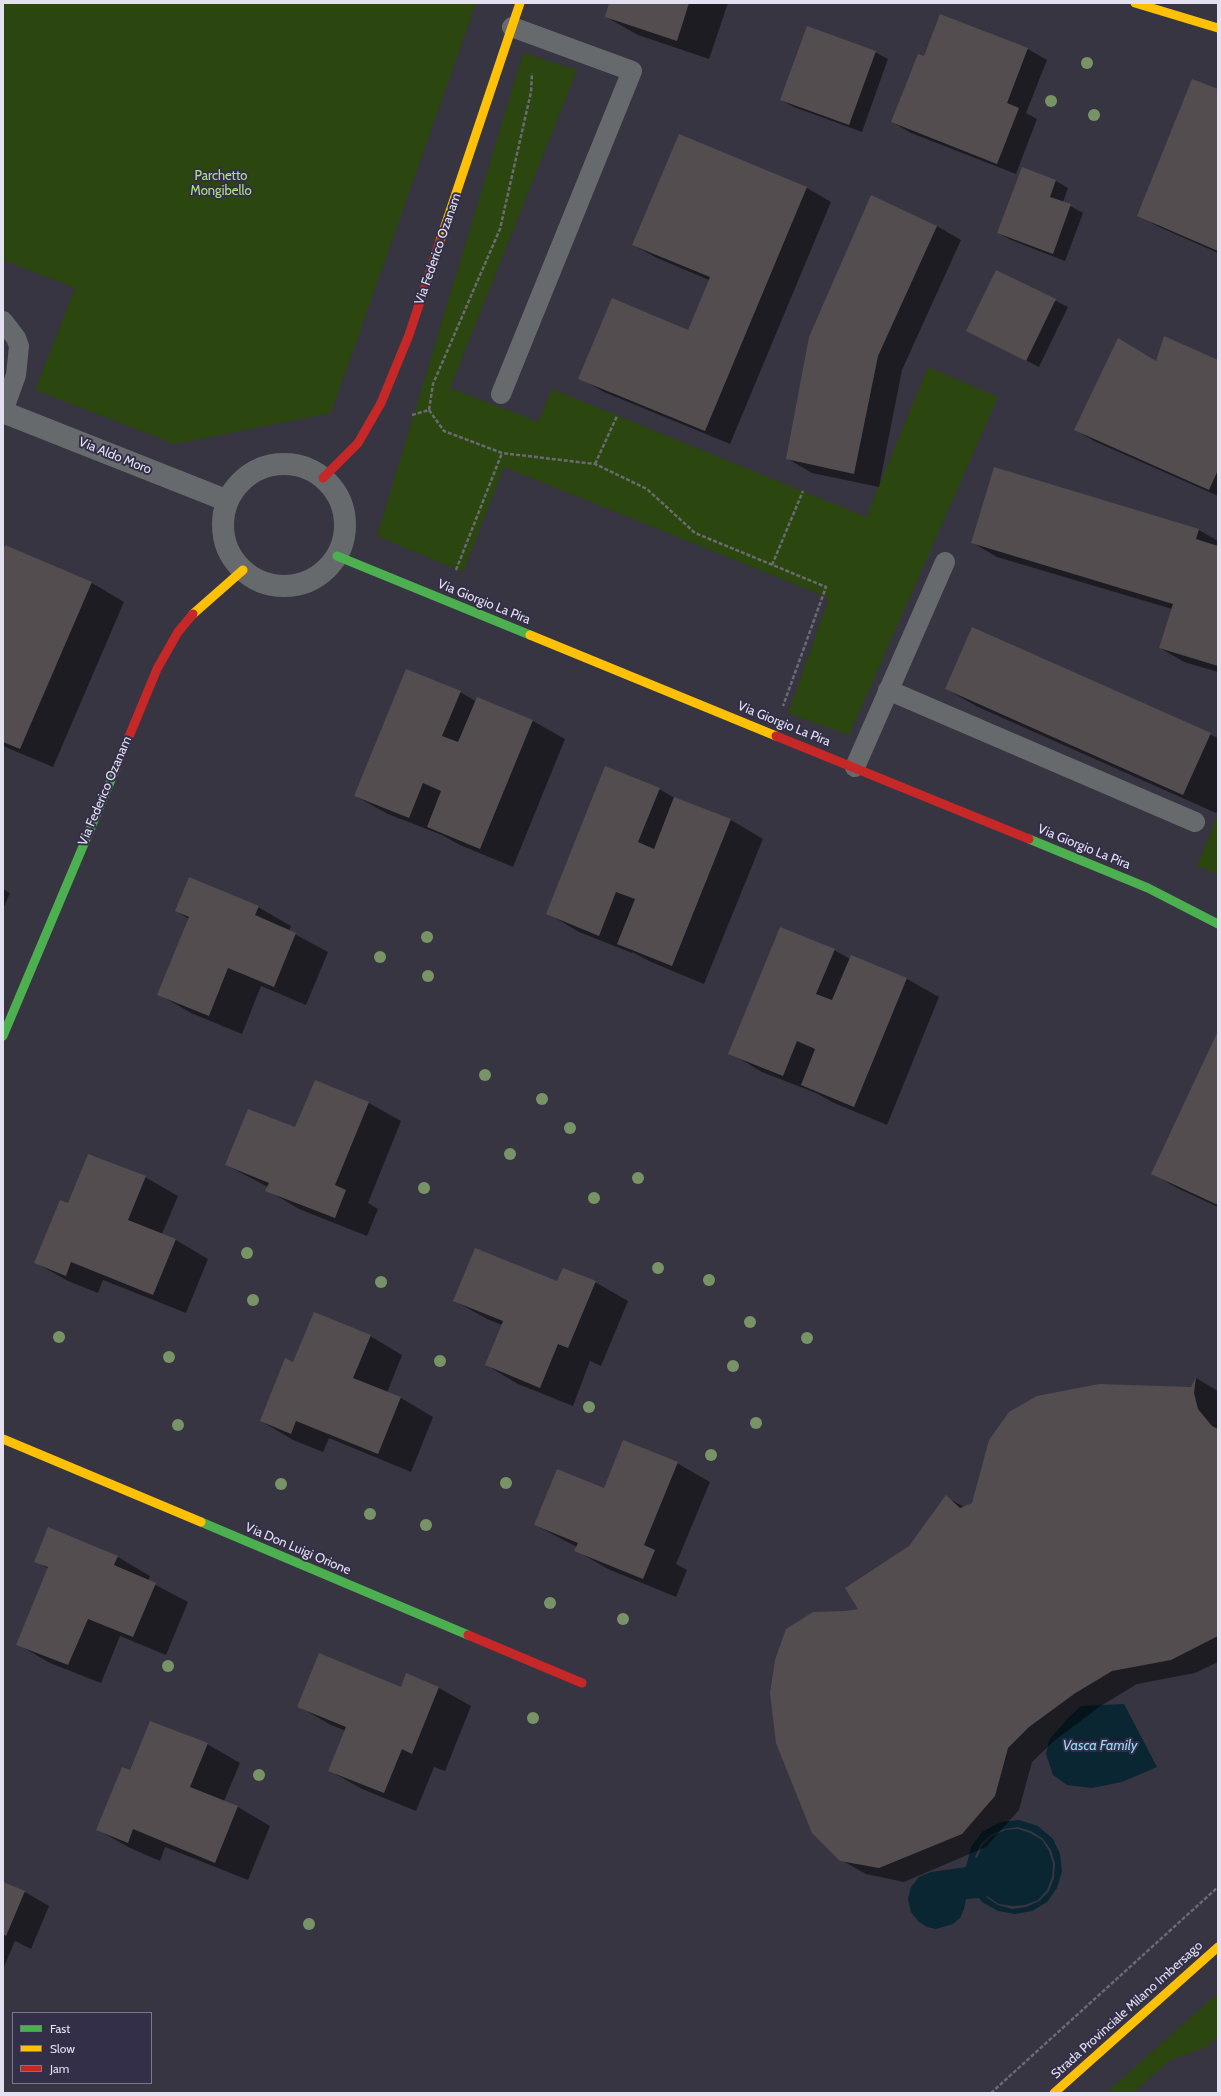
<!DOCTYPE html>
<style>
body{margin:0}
#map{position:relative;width:1221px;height:2096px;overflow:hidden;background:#383542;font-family:Cabin,sans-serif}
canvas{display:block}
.frame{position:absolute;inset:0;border:4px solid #e3e0f1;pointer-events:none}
.legend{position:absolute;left:12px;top:2012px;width:140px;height:72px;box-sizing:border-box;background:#342f48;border:1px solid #7a768c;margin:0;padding:5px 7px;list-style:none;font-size:12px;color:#e3e0f1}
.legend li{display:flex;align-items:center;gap:8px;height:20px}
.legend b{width:20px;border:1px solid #7a768c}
</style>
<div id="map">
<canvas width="1221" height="2096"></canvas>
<div class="frame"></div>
<ul class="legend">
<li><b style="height:5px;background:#4caf50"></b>Fast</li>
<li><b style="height:5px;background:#ffc107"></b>Slow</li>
<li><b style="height:5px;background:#c62828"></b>Jam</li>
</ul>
</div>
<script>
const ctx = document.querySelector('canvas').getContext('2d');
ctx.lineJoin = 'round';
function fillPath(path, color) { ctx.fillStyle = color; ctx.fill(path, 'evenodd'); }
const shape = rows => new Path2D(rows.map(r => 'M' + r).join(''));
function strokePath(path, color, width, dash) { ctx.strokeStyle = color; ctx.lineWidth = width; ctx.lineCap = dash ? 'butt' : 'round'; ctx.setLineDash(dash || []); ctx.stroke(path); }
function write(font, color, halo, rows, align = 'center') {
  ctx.font = font + ' Cabin,sans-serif'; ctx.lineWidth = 4; ctx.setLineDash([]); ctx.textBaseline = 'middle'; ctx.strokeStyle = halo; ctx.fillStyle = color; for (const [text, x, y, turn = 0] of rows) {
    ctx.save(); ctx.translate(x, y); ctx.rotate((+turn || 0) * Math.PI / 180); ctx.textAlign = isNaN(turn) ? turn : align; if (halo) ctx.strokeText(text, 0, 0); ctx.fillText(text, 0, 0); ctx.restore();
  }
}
const green = shape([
 [3,3,476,3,331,413,175,444,35,390,75,288,3,260],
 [523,53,577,70,450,388,538,422,552,389,866,517,928,367,998,397,849,735,788,713,829,598,504,467,463,572,377,536],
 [1218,814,1218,874,1197,866],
 [1218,1993,1218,2036,1205,2048,1170,2060,1133,2093,1106,2093]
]);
const water = shape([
 [1124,1704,1157,1767,1122,1782,1092,1788,1067,1785,1053,1775,1046,1754,1049,1740,1068,1718,1081,1706],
 [1019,1820,1038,1826,1053,1839,1060,1854,1062,1871,1057,1888,1047,1902,1032,1911,1015,1914,998,1911,982,1902,979,1898,966,1899,964,1909,960,1918,953,1924,936,1929,927,1927,919,1922,911,1912,908,1899,911,1887,919,1877,931,1872,966,1867,971,1847,982,1832,1000,1822],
 [1018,1827,1031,1831,1043,1839,1051,1850,1055,1863,1054,1878,1049,1891,1039,1901,1026,1907,1012,1909,998,1905,986,1897,987,1896,999,1904,1012,1906,1025,1905,1038,1900,1047,1890,1052,1877,1053,1864,1049,1851,1042,1840,1030,1833,1018,1829,1005,1830,992,1836,982,1846,977,1858,975,1857,981,1844,991,1835,1004,1829]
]);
const shadow = shape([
 [610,3,728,3,709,59,638,35,606,17],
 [941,15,1028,49,1047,60,1026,113,1037,119,1016,174,911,133,892,122,925,58],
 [875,52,888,59,862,132,794,107,781,100],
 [1218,90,1218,253,1157,226,1139,215],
 [679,135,807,188,831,202,730,444,604,392,580,378,688,331,709,280,657,258,633,245],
 [1056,181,1068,188,1063,202,1083,213,1065,261,1011,240,998,233],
 [937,226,961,240,902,370,879,487,812,473,788,459],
 [996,271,1068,307,1039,367,967,330],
 [1218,361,1218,496,1094,441,1076,430,1156,362],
 [995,468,1199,530,1218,541,1218,672,1184,662,1160,648,1172,609,997,557,973,543],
 [6,546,92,583,124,602,53,767,3,746,3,553],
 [972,628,1218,738,1218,809,1216,813,978,707,946,689],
 [460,692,477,702,533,721,565,739,513,867,460,845,442,835,388,814,355,796],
 [659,789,675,798,731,820,763,839,704,984,651,962,632,952,632,953,579,932,547,913],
 [190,878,258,907,291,926,289,931,328,952,306,1005,261,986,242,1034,191,1013,158,994,189,919,176,911],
 [3,889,10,893,3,909],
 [834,950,850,959,852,956,907,979,939,997,887,1125,834,1103,816,1093,762,1072,730,1053],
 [1218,1033,1218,1207,1177,1188,1153,1174],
 [315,1081,369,1103,401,1121,368,1203,378,1209,367,1236,299,1209,267,1190,268,1187,226,1165,296,1128],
 [145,1177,178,1196,162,1234,176,1240,208,1259,186,1313,103,1280,98,1293,68,1281,36,1263,69,1204],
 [558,1282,595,1282,628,1301,601,1366,590,1361,573,1406,518,1384,486,1365,502,1325,487,1319,455,1301],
 [370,1336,402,1355,387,1393,401,1398,433,1417,411,1472,329,1438,323,1452,293,1440,261,1421,294,1363],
 [1196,1378,1218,1391,1218,1662,1195,1673,1137,1684,1099,1707,1054,1741,1032,1762,1019,1810,986,1847,904,1882,866,1874,841,1860,846,1612,860,1609,910,1547,946,1497,964,1507,1191,1388],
 [677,1463,710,1482,676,1564,687,1570,676,1597,608,1569,575,1550,577,1547,535,1525,605,1489],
 [49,1529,118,1557,150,1576,148,1581,188,1602,166,1655,120,1636,101,1683,50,1663,17,1644,49,1569,36,1561],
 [407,1675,439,1688,471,1706,445,1771,434,1767,416,1811,362,1789,330,1771,346,1731,331,1725,298,1706,402,1688],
 [207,1744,240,1763,224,1801,238,1807,270,1826,248,1880,165,1847,160,1861,130,1848,98,1830,131,1771],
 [3,1883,25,1892,49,1906,31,1949,15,1941,3,1969]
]);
const building = shape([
 [609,3,689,3,677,41,605,17],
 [940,14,1028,48,1007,103,1019,108,997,164,891,122,918,54,924,56],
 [807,26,876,51,849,125,780,100],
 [1192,79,1218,89,1218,251,1137,216],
 [679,134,807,187,705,431,578,379,612,298,688,330,710,277,632,245],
 [1022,167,1056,180,1050,197,1071,204,1053,254,997,233],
 [871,195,937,226,878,356,854,474,786,459,809,337],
 [996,270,1056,299,1026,361,966,331],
 [1164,336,1218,360,1218,470,1209,490,1074,430,1118,338,1156,361],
 [994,467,1199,529,1196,539,1218,546,1218,666,1159,648,1173,604,971,543],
 [5,545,92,582,20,749,3,742,3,551],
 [972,627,1211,733,1183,795,945,689],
 [406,669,461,691,442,736,458,742,477,697,533,720,480,849,427,827,441,791,423,783,409,818,354,796],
 [605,766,660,788,638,842,654,849,674,797,731,819,672,966,617,944,635,899,616,892,599,936,546,914],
 [189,877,259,906,255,915,296,933,274,987,228,968,209,1016,157,995,189,917,175,911],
 [780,927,835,949,816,994,832,1000,851,955,907,978,854,1107,801,1085,815,1049,797,1041,783,1076,728,1054],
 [1218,1031,1218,1205,1151,1174],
 [315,1080,369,1102,335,1185,346,1190,335,1218,265,1191,269,1183,225,1165,248,1109,295,1127],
 [88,1154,146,1176,128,1220,176,1239,153,1295,71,1262,66,1276,34,1263,60,1200,68,1203],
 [475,1248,557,1281,563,1268,596,1281,568,1348,558,1344,540,1388,485,1365,503,1321,453,1301],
 [314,1312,371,1335,353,1378,401,1397,378,1454,296,1421,291,1434,260,1421,285,1358,293,1362],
 [1196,1377,1194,1393,1198,1409,1212,1426,1218,1429,1218,1636,1171,1660,1112,1671,1074,1694,1029,1727,1008,1748,995,1796,962,1834,879,1868,840,1861,812,1833,776,1743,770,1693,775,1660,786,1629,813,1612,846,1611,858,1609,845,1588,909,1546,946,1495,960,1508,972,1503,989,1440,1009,1412,1037,1396,1099,1384,1191,1387],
 [623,1440,678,1462,644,1545,655,1550,643,1579,574,1551,578,1543,534,1525,557,1469,604,1488],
 [48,1527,118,1556,114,1565,156,1583,133,1637,88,1619,68,1665,16,1645,48,1567,34,1562],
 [319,1653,401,1687,406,1673,439,1687,412,1754,402,1749,384,1793,328,1771,346,1727,297,1707],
 [150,1721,208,1743,190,1787,238,1806,215,1863,133,1829,128,1843,96,1830,122,1767,130,1770],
 [3,1882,25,1891,6,1936,3,1934]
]);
const path = shape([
 [429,410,444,431,502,453,595,464,647,489,695,533,826,587,783,706],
 [412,415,429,410,433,384,500,229,531,92,532,73],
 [595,464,617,416],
 [772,565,803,491],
 [456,570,502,453],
 [991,2093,1218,1887]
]);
const lane = shape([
 [3,321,16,338,19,346,16,375,3,411],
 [501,394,632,71,512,27],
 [888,690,1195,822],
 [855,767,945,562]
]);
const street = shape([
 [3,412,228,501],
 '223 525a61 61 0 1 1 122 0a61 61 0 1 1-122 0Z'
]);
const fast = shape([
 [337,556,530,635],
 [1029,839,1148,888,1218,924],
 [3,1036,116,768],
 [201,1522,468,1635]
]);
const slow = shape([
 [1135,3,1218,28],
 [440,241,520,3],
 [193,614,243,570],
 [530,635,776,736],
 [3,1439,201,1522],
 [1054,2093,1218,1947]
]);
const jam = shape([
 [323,478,358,443,381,403,409,335,440,241],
 [776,736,1029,839],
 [116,768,157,669,178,632,193,614],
 [468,1635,582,1683]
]);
const trees = [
 [1087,63],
 [1051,101],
 [1094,115],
 [427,937],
 [380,957],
 [428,976],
 [485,1075],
 [542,1099],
 [570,1128],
 [510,1154],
 [638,1178],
 [424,1188],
 [594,1198],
 [247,1253],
 [658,1268],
 [709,1280],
 [381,1282],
 [253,1300],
 [750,1322],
 [59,1337],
 [807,1338],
 [169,1357],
 [440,1361],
 [733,1366],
 [589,1407],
 [756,1423],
 [178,1425],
 [711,1455],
 [506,1483],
 [281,1484],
 [370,1514],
 [426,1525],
 [550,1603],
 [623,1619],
 [168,1666],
 [533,1718],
 [259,1775],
 [309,1924]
];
const parkNames = [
 ["Parchetto",221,176],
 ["Mongibello",221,191]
];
const streetNames = [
 ["Via Federico Ozanam",438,249,-71],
 ["Via Aldo Moro",115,456,22],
 ["Via Giorgio La Pira",484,602,22],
 ["Via Giorgio La Pira",784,724,22],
 ["Via Federico Ozanam",105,791,-67],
 ["Via Giorgio La Pira",1084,847,22],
 ["Via Don Luigi Orione",298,1549,23],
 ["Strada Provinciale Milano Imbersago",1127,2010,-42]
];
const waterNames = [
 ["Vasca Family",1100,1746]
];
fillPath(green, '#2c460f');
fillPath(water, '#0a2632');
fillPath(shadow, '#0007');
fillPath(building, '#534d50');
strokePath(path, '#6a6b72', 2.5, [4, 2]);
strokePath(lane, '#666a6d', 20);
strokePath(street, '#666a6d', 22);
strokePath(fast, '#4caf50', 9);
strokePath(slow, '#ffc107', 9);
strokePath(jam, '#c62828', 9);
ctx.fillStyle = '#789466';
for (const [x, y] of trees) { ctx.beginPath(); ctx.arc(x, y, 6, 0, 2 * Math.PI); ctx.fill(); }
write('13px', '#ade283', '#342f48', parkNames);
write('13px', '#e3e0f1', '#342f48', streetNames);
write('italic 14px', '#95dbf9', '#342f48', waterNames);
</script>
